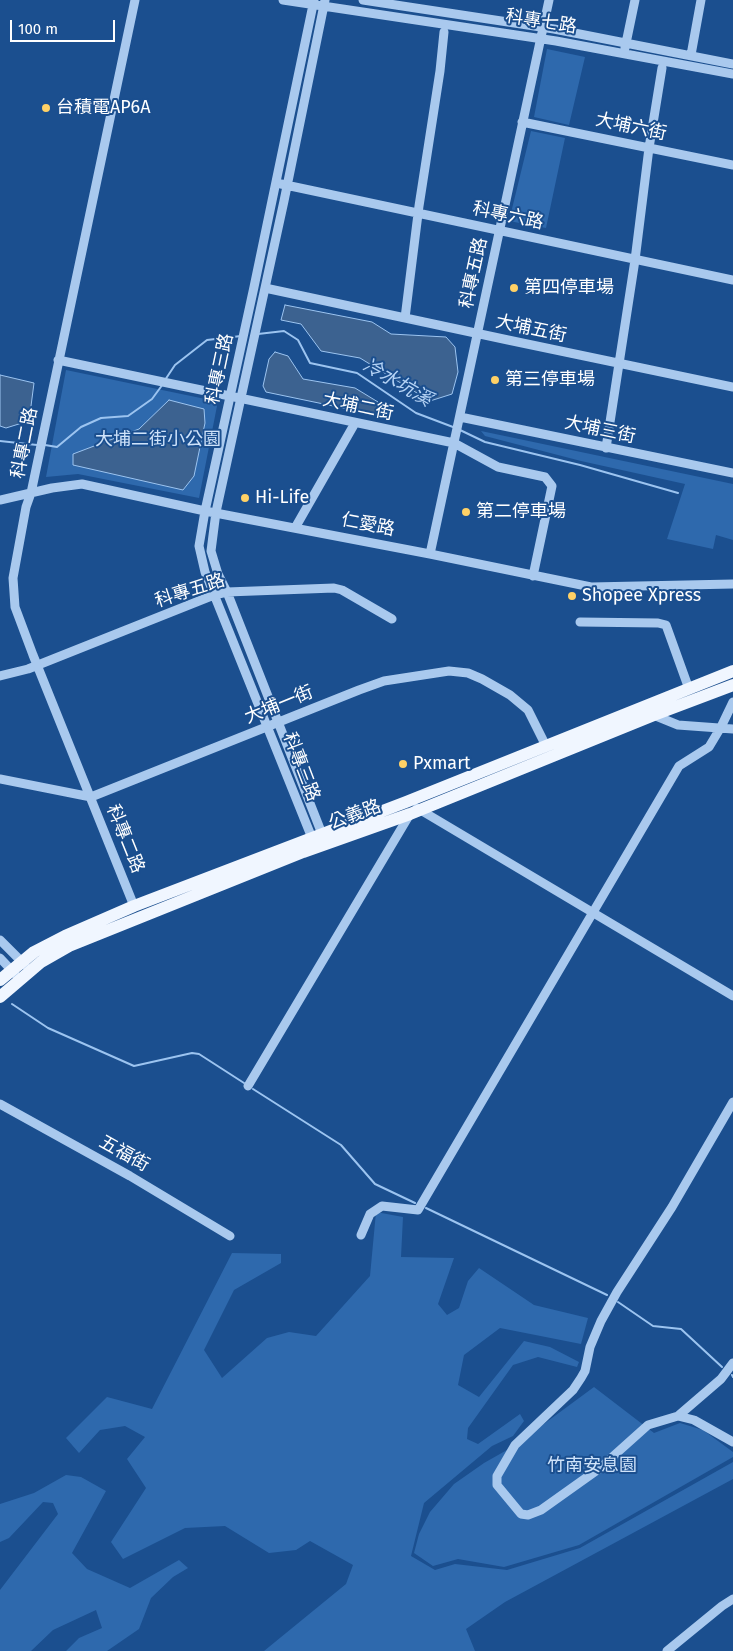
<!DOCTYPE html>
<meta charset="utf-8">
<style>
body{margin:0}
#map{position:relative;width:733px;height:1651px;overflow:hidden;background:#1b4f8f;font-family:"Fira Sans",sans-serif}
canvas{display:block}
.scale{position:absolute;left:10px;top:20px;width:105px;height:22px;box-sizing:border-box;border:2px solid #fff;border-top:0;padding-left:6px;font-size:15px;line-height:18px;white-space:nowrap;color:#fff;-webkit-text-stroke:4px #1b4f8f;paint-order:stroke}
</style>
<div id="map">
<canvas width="733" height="1651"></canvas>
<div class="scale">100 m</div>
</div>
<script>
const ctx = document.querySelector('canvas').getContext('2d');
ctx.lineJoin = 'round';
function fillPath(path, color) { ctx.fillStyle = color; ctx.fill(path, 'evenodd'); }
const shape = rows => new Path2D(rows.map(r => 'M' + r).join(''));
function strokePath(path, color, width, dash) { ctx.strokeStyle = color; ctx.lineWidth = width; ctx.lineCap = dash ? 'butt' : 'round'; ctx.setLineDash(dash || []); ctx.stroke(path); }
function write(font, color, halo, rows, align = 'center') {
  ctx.font = font + ' "Fira Sans","Noto Sans TC",sans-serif'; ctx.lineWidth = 4; ctx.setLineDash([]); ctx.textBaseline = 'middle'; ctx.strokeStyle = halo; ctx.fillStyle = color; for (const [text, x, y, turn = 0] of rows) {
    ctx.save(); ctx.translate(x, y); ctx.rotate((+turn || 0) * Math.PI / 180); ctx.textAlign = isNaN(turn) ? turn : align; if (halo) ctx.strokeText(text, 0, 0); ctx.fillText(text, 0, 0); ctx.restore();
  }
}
const green = shape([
 [547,49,585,57,569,125,534,117],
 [531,131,565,138,546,228,509,221],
 [66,370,215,401,217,406,199,498,78,474,46,477],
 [481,431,733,484,733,540,716,535,713,549,667,539,685,484,581,461,485,436],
 [376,1212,403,1217,401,1257,454,1258,438,1304,447,1315,459,1308,468,1281,479,1268,534,1305,588,1318,581,1344,500,1328,464,1355,458,1385,479,1397,524,1341,550,1347,579,1362,577,1367,538,1357,513,1365,468,1428,467,1439,478,1444,520,1414,524,1421,513,1436,492,1446,424,1503,411,1556,435,1570,455,1564,507,1570,580,1548,733,1462,733,1479,505,1602,466,1629,475,1651,264,1651,346,1584,353,1565,310,1541,296,1550,269,1553,225,1526,185,1528,123,1559,111,1542,146,1488,127,1459,145,1437,125,1426,100,1430,79,1453,66,1438,107,1397,152,1409,232,1253,281,1254,281,1263,234,1290,204,1350,222,1378,267,1338,289,1332,316,1336,370,1276],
 [594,1387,654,1433,680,1423,703,1430,733,1452,733,1457,579,1545,504,1567,458,1559,433,1566,414,1553,419,1534,430,1512,454,1484,484,1463,514,1446],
 [66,1475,81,1477,106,1491,72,1553,87,1569,130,1588,179,1560,188,1568,173,1577,151,1598,139,1629,107,1651,66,1651,79,1638,102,1628,96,1610,53,1630,31,1651,0,1651,0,1590,58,1514,53,1503,43,1502,9,1538,0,1542,0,1504,34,1493]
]);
const water = shape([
 [285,305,372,322,391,334,446,337,455,347,458,372,452,394,430,401,360,358,321,351,301,324,281,320,285,305],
 [275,352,288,356,303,379,355,388,378,402,386,417,266,392,263,386,269,359,275,352],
 [0,375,34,383,31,406,22,423,6,428,0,426,0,375],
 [169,400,204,409,205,423,194,476,183,490,73,465,73,454,139,429,169,400]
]);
const stream = shape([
 [258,334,284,331,298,340,310,363,357,373,416,413,453,427],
 [165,380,175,365,207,340,241,336],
 [460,430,485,442,580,465,678,493],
 [0,441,37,445],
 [45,445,57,447,81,427,101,418,128,416,152,399,163,384],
 [12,1004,48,1028,134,1066,192,1053,199,1054,244,1083],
 [253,1089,341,1145,375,1184,415,1203],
 [426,1208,607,1295],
 [618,1302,653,1326,681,1329,722,1367],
 [732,1375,733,1377]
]);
const minor = shape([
 [283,0,556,41,733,74],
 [363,0,554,29,733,64],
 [625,48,635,0],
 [691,55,701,0],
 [522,122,733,165],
 [281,184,733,280],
 [265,288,508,340,733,387],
 [405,318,419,206,440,71,444,32],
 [58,360,454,443,498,467,545,477,552,486,533,576],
 [460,417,733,473],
 [606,448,635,260,649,148,662,68],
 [0,500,52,488,82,484,205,511,430,554,591,587,733,584],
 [295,528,355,423],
 [430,554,549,0],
 [580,622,658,623,666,625,689,689],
 [0,676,28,669,214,595,227,592,334,588,342,590,392,619],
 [651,714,678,725,733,729],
 [0,779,91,797,359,690,384,681,449,671,468,673,482,679,510,695,528,710,546,746],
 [417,808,733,996],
 [324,839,227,592,218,574,211,551,216,512,284,201,325,0],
 [314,843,205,572,199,546,205,511,254,287,314,0],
 [134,906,33,655,15,607,13,578,26,507,31,493,135,0],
 [0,940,25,965],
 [0,958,15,974],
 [248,1086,410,814],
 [733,1102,672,1207,617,1292,601,1321,590,1347,585,1371,581,1378,573,1390,515,1445,497,1476,497,1485,521,1514,528,1515,541,1510,600,1468,648,1425,678,1416,694,1420,733,1442],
 [0,1104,130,1176,230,1236],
 [361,1235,370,1214,382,1206,418,1210,679,766,709,747,721,727,733,702],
 [678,1416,721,1379,733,1363],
 [667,1651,722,1606,733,1599]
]);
const major = shape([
 [0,980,34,952,65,936,134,906,406,802,733,671],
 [0,997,41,962,69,946,303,852,410,814,654,715,733,685]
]);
const markers = [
 [46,108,5,"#ffd166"],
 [514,288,5,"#ffd166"],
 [495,380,5,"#ffd166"],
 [245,498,5,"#ffd166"],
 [466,512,5,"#ffd166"],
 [572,596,5,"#ffd166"],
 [403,764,5,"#ffd166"]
];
const streetNames = [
 ["科專七路",541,22,9],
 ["大埔六街",631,127,12],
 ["科專六路",508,216,12],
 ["科專五路",474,273,-78],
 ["大埔五街",531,329,12],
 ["科專三路",220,369,-78],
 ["大埔二街",358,407,12],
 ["大埔三街",600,430,12],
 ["科專二路",25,443,-79],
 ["仁愛路",368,525,11],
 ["科專五路",190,591,-18],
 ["大埔一街",279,705,-22],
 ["科專三路",301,767,69],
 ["公義路",355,815,-20],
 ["科專二路",125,839,68],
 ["五福街",124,1154,29]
];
const poiNames = [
 ["台積電AP6A",56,108],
 ["第四停車場",524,288],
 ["第三停車場",505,380],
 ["Hi-Life",255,498],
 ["第二停車場",476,512],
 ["Shopee Xpress",582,596],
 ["Pxmart",413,764]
];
const parkNames = [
 ["大埔二街小公園",158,440],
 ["竹南安息園",592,1466]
];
const waterNames = [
 ["冷水坑溪",397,383,30]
];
fillPath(green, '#2e69ad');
fillPath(water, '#3c6290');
strokePath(water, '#9cc4f0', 1);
strokePath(stream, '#9cc4f0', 2);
strokePath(minor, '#a9c9ee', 9);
strokePath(major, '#f0f6ff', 12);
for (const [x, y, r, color] of markers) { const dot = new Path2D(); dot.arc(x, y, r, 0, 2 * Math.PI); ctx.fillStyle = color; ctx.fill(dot); strokePath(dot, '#1b4f8f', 2); }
write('18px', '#fff', '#1b4f8f', streetNames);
write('18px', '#fff', '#1b4f8f', poiNames, 'left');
write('18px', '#cfe3fa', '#1b4f8f', parkNames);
write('italic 19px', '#b5d3f5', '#1b4f8f', waterNames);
</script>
